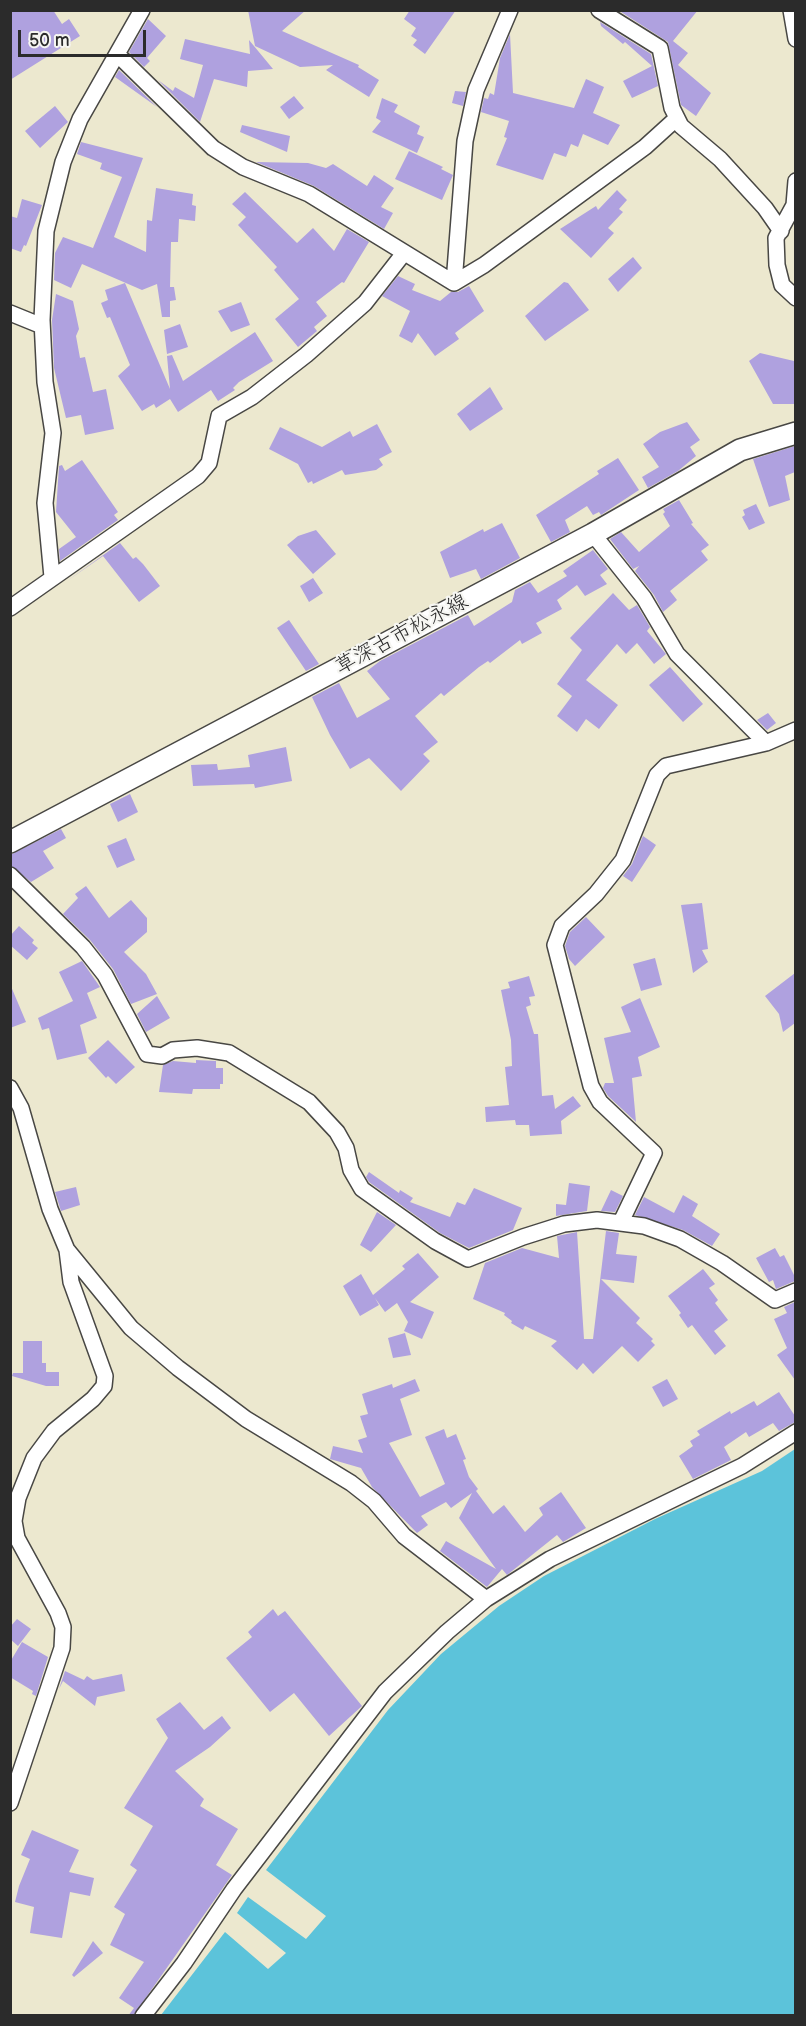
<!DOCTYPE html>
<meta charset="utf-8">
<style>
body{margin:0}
#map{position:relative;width:806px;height:2026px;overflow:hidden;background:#ece8cf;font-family:"Balsamiq Sans",sans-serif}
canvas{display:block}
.frame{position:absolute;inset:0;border:12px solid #2b2b2b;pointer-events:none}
.scale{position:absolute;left:18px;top:30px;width:128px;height:27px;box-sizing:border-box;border:3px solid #2b2b2b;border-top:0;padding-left:8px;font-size:18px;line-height:21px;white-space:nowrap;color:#2b2b2b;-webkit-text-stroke:4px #f6f6f2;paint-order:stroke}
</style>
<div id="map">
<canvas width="806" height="2026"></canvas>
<div class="frame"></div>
<div class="scale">50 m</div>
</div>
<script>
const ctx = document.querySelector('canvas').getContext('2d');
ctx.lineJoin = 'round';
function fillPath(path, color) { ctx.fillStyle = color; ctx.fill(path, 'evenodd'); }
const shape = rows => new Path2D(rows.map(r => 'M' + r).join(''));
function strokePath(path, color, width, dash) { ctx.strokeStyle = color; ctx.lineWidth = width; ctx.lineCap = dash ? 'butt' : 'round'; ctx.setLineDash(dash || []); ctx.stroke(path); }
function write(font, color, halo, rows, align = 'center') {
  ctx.font = font + ' "Balsamiq Sans","Klee One",sans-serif'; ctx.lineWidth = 4.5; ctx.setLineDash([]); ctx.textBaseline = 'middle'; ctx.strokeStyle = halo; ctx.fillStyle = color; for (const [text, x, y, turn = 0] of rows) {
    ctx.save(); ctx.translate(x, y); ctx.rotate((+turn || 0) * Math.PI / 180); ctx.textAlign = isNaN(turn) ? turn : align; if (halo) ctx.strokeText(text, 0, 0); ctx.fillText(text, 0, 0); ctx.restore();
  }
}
const water = shape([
 [795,1449,795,2015,161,2015,225,1932,268,1969,286,1953,237,1913,248,1897,306,1939,326,1916,266,1870,388,1710,441,1654,499,1606,544,1576,655,1519,762,1471]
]);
const building = shape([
 [10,10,53,10,62,24,69,19,80,36,10,80],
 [248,10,306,10,282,31,359,65,358,67,379,80,369,97,326,70,333,65,300,67,255,46],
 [410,10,456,10,425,54,413,45,417,40,411,36,416,28,404,19],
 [618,10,698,10,673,41,688,53,678,65,711,93,696,116,681,105,668,42],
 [148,19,166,36,147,58,150,61,144,67,129,52],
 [600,22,651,54,658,86,632,98,623,81,652,66,625,42,623,44,601,26],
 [510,34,513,93,574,108,586,79,604,87,593,113,620,125,608,145,583,134,578,147,571,144,566,157,554,153,543,180,496,165,507,138,504,137,509,121,481,112,484,98,488,99,490,93,494,95,500,58],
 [185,39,250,54,249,40,273,69,248,71,247,87,214,79,200,122,158,80,173,91,175,87,194,98,203,65,180,59],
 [119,70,157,107,115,77],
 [455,91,466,92,463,106,452,103],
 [294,96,304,108,289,119,280,107],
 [382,98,398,105,394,112,420,126,417,134,424,137,417,153,372,132,381,121,376,118],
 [55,106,68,122,40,148,25,131],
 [242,125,290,136,287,152,240,132],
 [81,142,143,158,114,237,146,252,147,220,152,221,156,188,193,194,192,205,196,206,195,221,179,219,178,242,171,242,170,287,174,287,176,300,170,301,170,317,162,317,157,284,142,290,82,264,71,288,54,280,55,253,63,237,93,248,122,177,100,169,102,163,77,154],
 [409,151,443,167,441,169,453,175,442,200,395,179],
 [256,162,308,163,326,168,333,164,367,186,374,175,394,188,381,207,393,213,384,229,314,186],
 [617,190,627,200,619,209,623,212,608,228,614,233,591,258,560,229,596,206,598,210],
 [245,192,297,243,313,228,334,251,347,229,369,242,344,283,342,282,316,302,327,316,314,327,317,331,298,347,275,319,299,299,274,270,277,267,238,225,246,217,232,204],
 [22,199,42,205,26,246,24,245,21,252,10,248,10,216,17,218],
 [633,257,642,268,618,292,608,279],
 [398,276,415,284,412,290,440,301,451,292,458,292,469,286,484,311,455,333,459,339,435,356,418,333,412,343,399,336,410,311,382,296],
 [564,282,568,283,589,310,545,341,525,316],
 [125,283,170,389,167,356,172,355,183,381,255,332,273,361,239,382,233,388,235,390,218,401,211,390,178,412,170,399,156,408,154,404,142,411,118,376,130,365,110,317,107,318,101,303,108,300,105,290],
 [56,294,73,301,79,329,76,336,80,358,85,357,93,392,106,389,114,429,85,435,81,415,66,418,54,368,52,320],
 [241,302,250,325,231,332,218,311],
 [180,324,188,347,167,354,164,330],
 [760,353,794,361,795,404,773,404,749,361],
 [490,387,503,409,470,431,457,414],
 [687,422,700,440,690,447,696,456,678,471,648,488,642,477,659,467,643,444,660,432],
 [377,424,392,452,379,459,383,465,376,470,345,475,342,470,313,484,312,481,308,483,298,464,269,449,280,427,322,447,350,431,353,437],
 [795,446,795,472,785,476,790,500,769,507,753,459],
 [618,458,639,490,601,515,599,512,593,515,587,506,565,520,570,532,551,542,536,515,599,474,597,471],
 [82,460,118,512,114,515,118,520,60,561,59,549,76,537,56,512,59,466,62,465,65,471],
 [679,500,693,523,691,524,709,545,701,551,708,560,670,591,677,600,663,612,654,595,635,571,639,566,633,569,610,539,621,532,639,552,670,526,663,514,665,512,663,509],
 [756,504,765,523,749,530,742,517,745,515,743,510],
 [502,523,520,558,481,579,476,569,450,578,440,552,483,529,484,532],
 [316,530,336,554,313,574,287,545,298,536],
 [120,543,133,559,136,557,143,564,160,586,139,602,103,556,67,581],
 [593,550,608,569,600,575,607,584,585,596,577,585,557,600,562,609,536,623,542,633,522,644,520,640,490,663,488,661,479,667,444,696,441,693,415,716,438,742,423,754,430,761,401,791,369,758,350,769,330,735,312,697,339,683,357,718,390,699,367,671,380,661,468,615,474,626,512,602,515,590,530,582,538,593,567,576,563,571],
 [313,578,323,593,309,602,300,586],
 [613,593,629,610,637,605,650,627,647,631,666,654,654,664,637,643,626,654,617,644,586,680,618,705,599,729,586,719,577,732,557,716,572,696,557,684,582,650,570,638],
 [289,620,319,664,306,671,277,628],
 [670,667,703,704,683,722,649,685],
 [768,713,776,723,767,730,757,720],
 [286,747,292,781,255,788,254,784,193,786,191,765,217,764,218,770,250,767,248,755],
 [130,794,138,812,118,822,110,804],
 [61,829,66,838,43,851,54,868,31,882,11,866,10,855],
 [643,836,656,845,632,882,623,876,632,864],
 [126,838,135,860,117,868,107,846],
 [86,886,109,918,131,900,147,918,147,932,124,952,146,974,157,994,131,1004,113,969,90,940,63,914,78,898,75,894],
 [702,903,708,949,702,950,708,962,693,973,681,905],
 [586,917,605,937,575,966,569,959,565,946,570,932],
 [19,926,34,940,32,943,38,948,27,960,10,945,10,936],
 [655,958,662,985,641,991,633,964],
 [82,961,100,987,87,993,97,1018,80,1025,87,1053,57,1060,49,1028,42,1030,38,1018,73,1001,59,972],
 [795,973,795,1023,783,1032,779,1014,765,996],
 [529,976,535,996,529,997,531,1005,526,1007,534,1034,538,1034,542,1096,553,1095,555,1109,573,1096,581,1106,561,1121,562,1134,530,1136,529,1125,516,1125,515,1120,486,1122,485,1107,509,1105,505,1067,512,1066,511,1040,501,990,510,988,508,982],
 [10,984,26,1022,10,1028],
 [157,996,170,1018,146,1032,137,1014],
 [640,998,660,1047,638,1057,642,1076,632,1078,636,1122,608,1096,603,1088,605,1083,614,1083,604,1038,631,1032,621,1007],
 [108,1040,135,1067,116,1084,108,1076,106,1078,88,1058],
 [196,1060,216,1061,216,1068,223,1068,223,1084,220,1084,220,1089,193,1089,192,1094,159,1092,163,1065,173,1061,196,1063],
 [369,1172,399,1193,400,1190,413,1198,410,1202,450,1217,457,1202,465,1205,474,1188,522,1208,513,1230,469,1248,440,1233,369,1182,366,1177],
 [569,1183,590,1186,587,1211,556,1216,556,1204,566,1205],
 [76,1187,80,1205,61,1211,55,1192],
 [611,1190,623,1196,615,1212,601,1211],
 [683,1195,698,1204,692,1216,720,1234,712,1246,683,1230,635,1215,644,1197,674,1213],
 [377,1212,396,1225,371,1252,360,1245],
 [606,1231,619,1233,616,1254,637,1256,634,1283,601,1279,640,1318,636,1323,653,1339,651,1341,655,1345,638,1362,622,1346,593,1374,583,1363,577,1370,551,1346,557,1341,525,1326,523,1330,511,1323,512,1321,504,1315,505,1313,473,1299,485,1263,522,1248,559,1258,557,1236,577,1232,584,1339,593,1339],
 [775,1248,780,1257,784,1255,795,1277,795,1281,776,1289,773,1280,769,1282,756,1258],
 [418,1253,439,1277,410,1302,434,1312,422,1339,404,1331,408,1322,397,1303,385,1312,375,1298,379,1305,360,1316,343,1286,361,1274,373,1295,405,1269,402,1266],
 [703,1269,715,1284,709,1288,718,1300,715,1303,728,1320,714,1331,726,1346,715,1355,692,1325,688,1328,679,1315,681,1313,668,1296],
 [795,1302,795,1380,777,1355,787,1348,774,1319,787,1313,784,1307],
 [405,1333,411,1355,393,1358,388,1338],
 [23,1341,42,1341,42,1363,46,1363,46,1372,59,1372,59,1386,46,1386,12,1376,13,1373,23,1373],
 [415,1379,420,1391,400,1399,412,1435,389,1443,420,1497,445,1484,425,1437,444,1429,447,1438,456,1434,466,1459,463,1460,469,1477,478,1489,476,1491,493,1514,504,1505,525,1532,543,1515,539,1508,561,1492,586,1528,563,1542,557,1535,507,1575,502,1569,487,1587,440,1551,446,1541,496,1569,459,1518,472,1493,451,1508,446,1502,421,1516,428,1525,417,1533,372,1487,361,1468,330,1459,333,1446,363,1453,358,1440,367,1437,360,1416,368,1414,362,1394,392,1384,393,1388],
 [667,1379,678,1399,663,1407,652,1387],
 [779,1392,795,1416,795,1422,779,1431,773,1423,749,1437,746,1432,724,1447,731,1460,693,1479,679,1456,693,1446,690,1441,700,1435,697,1431,730,1411,731,1414,754,1401,757,1406],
 [273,1609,278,1616,285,1611,362,1706,329,1736,294,1693,270,1712,226,1658,252,1637,248,1632],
 [17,1619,31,1629,18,1646,10,1639,10,1627],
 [22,1642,48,1657,36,1696,32,1694,33,1691,10,1677,10,1662],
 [65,1671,84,1680,87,1676,93,1680,122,1674,125,1691,97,1697,95,1706,63,1681,59,1689],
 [180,1702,204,1730,222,1716,231,1728,210,1747,175,1771,204,1799,200,1806,238,1829,216,1865,232,1875,133,2016,128,2016,134,2008,119,1998,144,1962,110,1945,125,1914,114,1907,137,1870,130,1865,153,1826,124,1808,168,1738,156,1719],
 [32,1830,79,1850,69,1872,94,1878,90,1896,70,1892,62,1938,30,1933,34,1907,15,1902,19,1886,30,1859,21,1855],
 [93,1941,103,1953,74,1977,72,1975]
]);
const street = shape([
 [599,10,660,48,672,108,681,126,720,159,765,208,781,231],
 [791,10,796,39],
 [117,54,213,148,243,167,309,194,454,283],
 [796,181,794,205,776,238,777,265,782,285,796,298],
 [454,283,465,141,476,90,510,10],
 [454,283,484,265,645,147,677,118],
 [10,313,42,326,42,320],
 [593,534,644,598,677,654,766,743],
 [52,577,45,503,53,433,45,382,42,320,46,231,63,162,80,119,142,10],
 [10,608,198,476,209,463,219,416,252,397,306,355,365,303,404,253],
 [10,875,83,947,105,975,147,1054,162,1056,173,1050,197,1048,229,1053,309,1102,337,1132,346,1148,351,1170,362,1189,435,1241,468,1259,523,1237,564,1224,597,1220,644,1226,680,1239,722,1263,775,1300,796,1291],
 [10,1088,21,1108,50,1209,67,1250,71,1282,105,1376,104,1386,93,1399,54,1431,34,1458,18,1498,14,1521,17,1538,58,1613,63,1627,62,1648,10,1803],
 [621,1222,654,1153,600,1102,591,1086,555,945,562,926,596,894,623,860,657,775,666,766,766,743,796,730],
 [68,1251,131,1328,178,1368,246,1419,351,1483,374,1501,404,1536,486,1599],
 [143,2016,184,1963,234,1889,385,1692,447,1632,486,1599,550,1559,742,1466,796,1432]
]);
const secondary = shape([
 [10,842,593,534,740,450,796,433]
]);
const streetNames = [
 ["草深古市松永線",402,635,-28]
];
fillPath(water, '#5cc3da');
fillPath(building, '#afa1df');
strokePath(street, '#484744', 18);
strokePath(secondary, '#484744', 24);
strokePath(street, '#fff', 15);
strokePath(secondary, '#fff', 21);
write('21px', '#2b2b2b', '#f6f6f2', streetNames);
</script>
